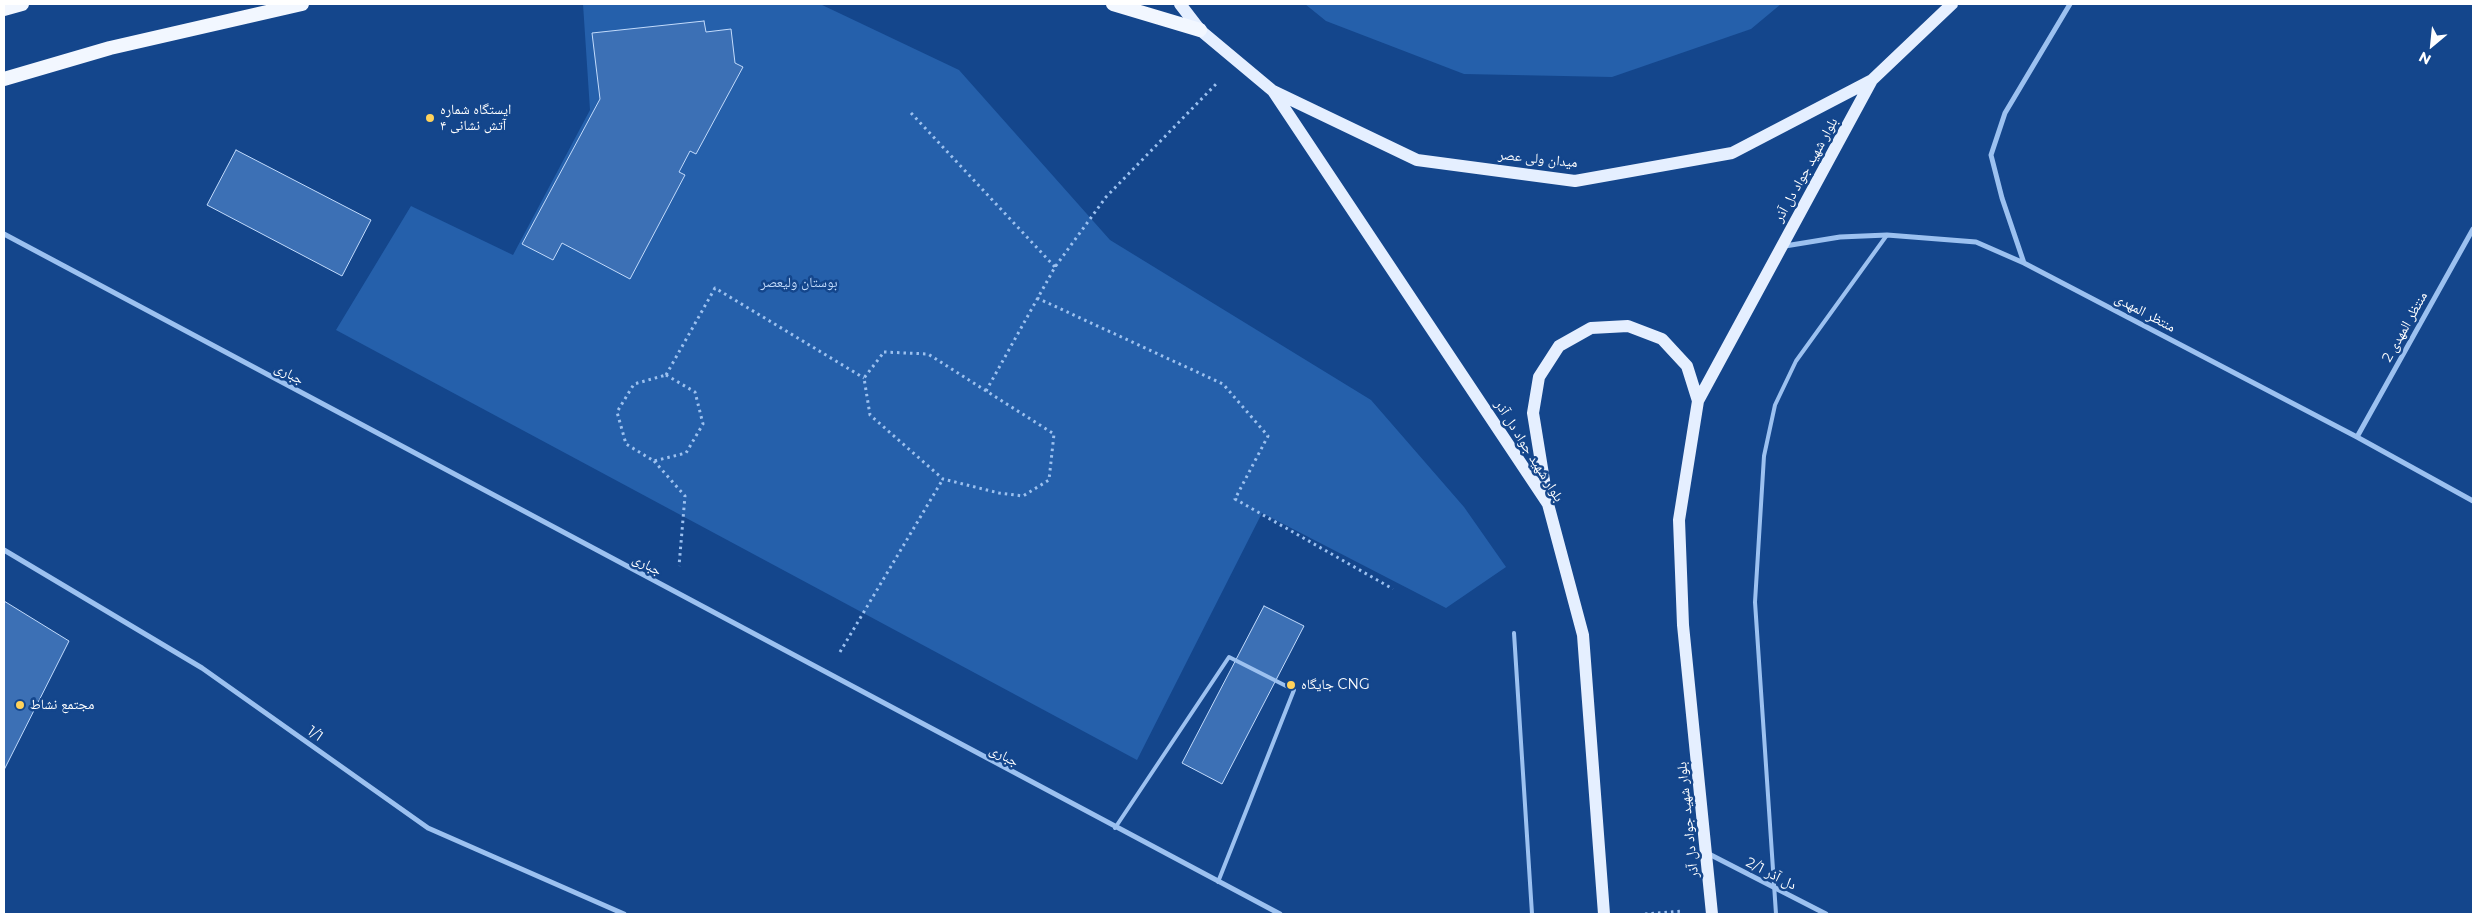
<!DOCTYPE html>
<meta charset="utf-8">
<style>
body{margin:0}
#map{position:relative;width:2477px;height:918px;overflow:hidden;background:#14468c;font-family:Montserrat,sans-serif}
canvas{display:block}
.frame{position:absolute;inset:0;border:5px solid #fff;pointer-events:none}
.north{position:absolute;left:2407px;top:20px;width:50px;height:50px;-webkit-text-stroke:4px #14468c;paint-order:stroke;rotate:208deg;font-size:14px;font-weight:700;line-height:20px;text-align:center;color:#fff}
.north::after{content:'';display:block;margin:auto;width:18px;height:22px;background:#fff;clip-path:polygon(50% 0,100% 100%,50% 72%,0 100%)}
</style>
<div id="map">
<canvas width="2477" height="918"></canvas>
<div class="frame"></div>
<div class="north">N</div>
</div>
<script>
const ctx = document.querySelector('canvas').getContext('2d');
ctx.lineJoin = 'round';
function fillPath(path, color) { ctx.fillStyle = color; ctx.fill(path, 'evenodd'); }
const shape = rows => new Path2D(rows.map(r => 'M' + r).join(''));
function strokePath(path, color, width, dash) { ctx.strokeStyle = color; ctx.lineWidth = width; ctx.lineCap = dash ? 'butt' : 'round'; ctx.setLineDash(dash || []); ctx.stroke(path); }
function write(font, color, halo, rows, align = 'center') {
  ctx.font = font + ' Montserrat,"Noto Naskh Arabic",sans-serif'; ctx.lineWidth = 5; ctx.setLineDash([]); ctx.textBaseline = 'middle'; ctx.strokeStyle = halo; ctx.fillStyle = color; for (const [text, x, y, turn = 0] of rows) {
    ctx.save(); ctx.translate(x, y); ctx.rotate((+turn || 0) * Math.PI / 180); ctx.textAlign = isNaN(turn) ? turn : align; if (halo) ctx.strokeText(text, 0, 0); ctx.fillText(text, 0, 0); ctx.restore();
  }
}
const green = shape([
 [583,4,820,4,959,70,1110,240,1371,400,1464,507,1506,567,1446,608,1262,513,1137,760,336,330,411,206,513,255,590,110],
 [1305,4,1781,4,1751,29,1612,77,1464,74,1326,21]
]);
const building = shape([
 [704,21,706,32,731,29,735,63,743,67,696,154,690,151,679,172,685,175,630,279,562,243,553,260,522,244,600,99,592,33,704,21],
 [236,150,371,220,342,276,207,205,236,150],
 [4,601,69,641,4,770,4,601],
 [1264,606,1304,626,1222,784,1182,763,1264,606]
]);
const path = shape([
 [911,113,1055,267],
 [1037,298,1223,384,1268,436,1235,499,1393,589],
 [884,352,928,354,1054,434,1049,480,1023,496,999,493,943,479,870,415,864,378,884,352],
 [666,375,715,288,864,378],
 [666,375,695,392,703,424,686,453,654,461,626,444,617,412,634,384,666,375],
 [986,391,1055,267,1106,197,1218,82],
 [654,461,685,496,679,566],
 [840,652,943,479],
 [1645,914,1683,911]
]);
const service = shape([
 [1514,633,1532,914],
 [1115,828,1229,657,1294,690,1218,882],
 [1776,914,1755,602,1764,456,1775,405,1796,361,1887,235]
]);
const minor = shape([
 [4,234,1280,914],
 [1785,246,1840,237,1887,235,1976,242,2024,263,2357,437,2473,501],
 [2024,263,2002,198,1991,155,2005,113,2070,4],
 [2357,437,2473,229],
 [4,550,202,668,428,828,624,914],
 [1707,853,1826,914]
]);
const primary = shape([
 [1180,4,1200,30,1273,91,1417,160,1575,181,1732,153,1872,80,1952,4],
 [1273,91,1548,504,1583,635,1604,914],
 [1547,499,1533,413,1539,377,1559,346,1591,328,1628,326,1662,339,1687,366,1698,401],
 [1712,914,1683,625,1679,520,1698,401,1872,80]
]);
const trunk = shape([
 [1113,4,1200,30],
 [4,9,22,4],
 [4,79,110,48,302,4]
]);
const markers = [
 [430,118,5,"#ffd25b"],
 [1291,685,5,"#ffd25b"],
 [20,705,5,"#ffd25b"]
];
const poiNames = [
 ["ایستگاه شماره",440,110],
 ["۴ آتش نشانی",440,126],
 ["جایگاه CNG",1301,685],
 ["مجتمع نشاط",30,705]
];
const streetNames = [
 ["میدان ولی عصر",1538,159,6],
 ["بلوار شهید جواد دل آذر",1806,170,-61],
 ["منتظر المهدی",2145,313,28],
 ["منتظر المهدی 2",2405,327,-61],
 ["جباری",289,374,28],
 ["بلوار شهید جواد دل آذر",1529,451,58],
 ["جباری",647,565,28],
 ["1/1",315,734,35],
 ["جباری",1004,756,28],
 ["بلوار شهید جواد دل آذر",1688,820,-96],
 ["دل آذر 2/1",1771,874,27]
];
const parkNames = [
 ["بوستان ولیعصر",799,283]
];
fillPath(green, '#2560ab');
fillPath(building, '#3c70b5');
strokePath(building, '#c2dbfc', 1);
strokePath(path, '#9cc1f0', 3, [2.5, 4]);
strokePath(service, '#9cc1f0', 4);
strokePath(minor, '#9cc1f0', 5);
strokePath(primary, '#e5efff', 12);
strokePath(trunk, '#f2f7ff', 14);
for (const [x, y, r, color] of markers) { const dot = new Path2D(); dot.arc(x, y, r, 0, 2 * Math.PI); ctx.fillStyle = color; ctx.fill(dot); strokePath(dot, '#14468c', 2); }
write('14px', '#fff', '#14468c', poiNames, 'left');
write('14px', '#fff', '#14468c', streetNames);
write('14px', '#c2dbfc', '#14468c', parkNames);
</script>
